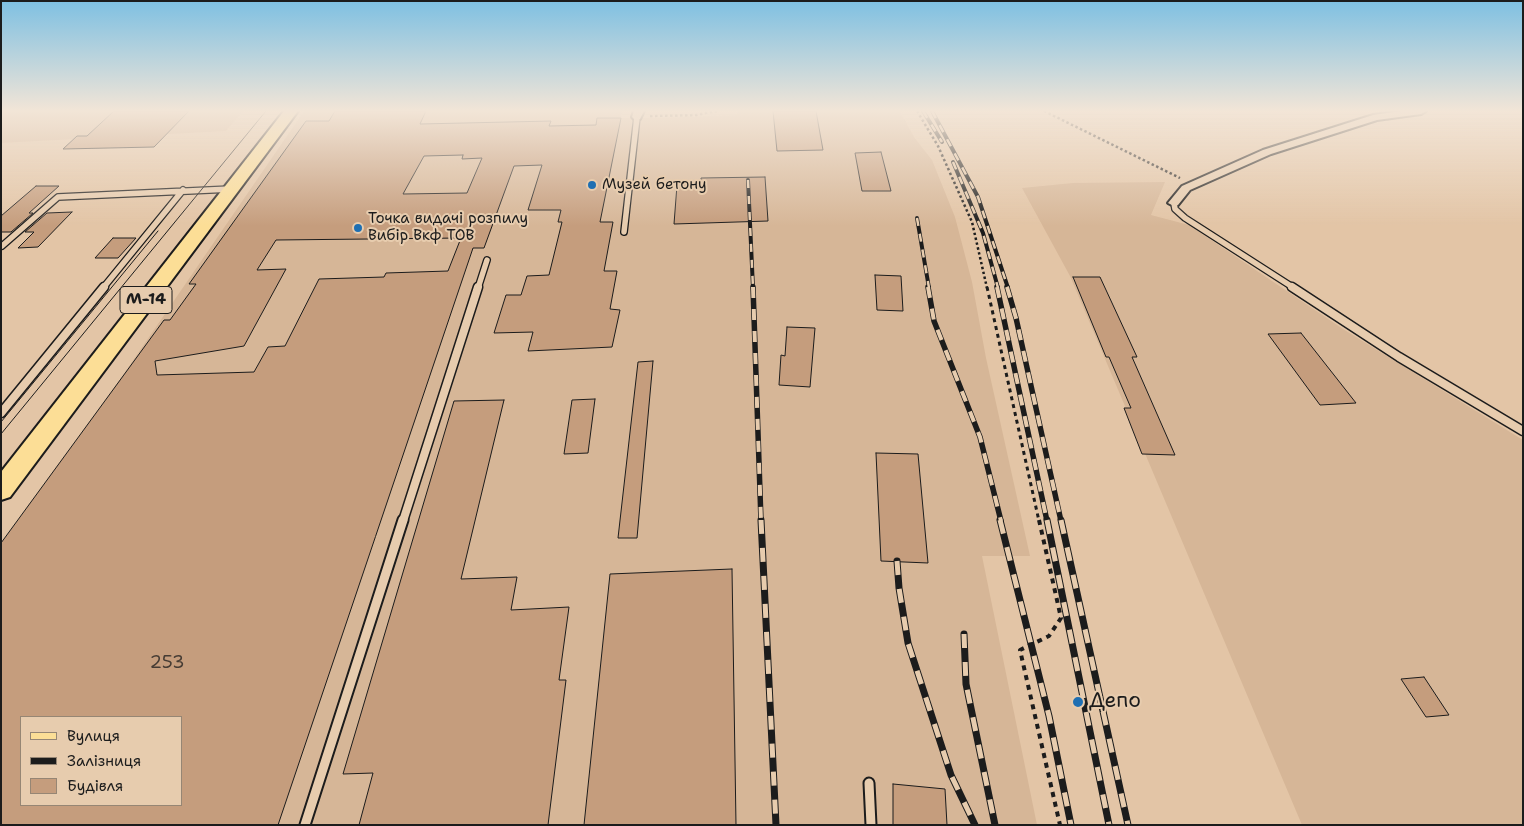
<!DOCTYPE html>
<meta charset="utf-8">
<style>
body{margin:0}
#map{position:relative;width:1524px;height:826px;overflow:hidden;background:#e3c5a6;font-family:"Shantell Sans",sans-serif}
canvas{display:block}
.frame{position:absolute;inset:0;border:2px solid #1c1c1c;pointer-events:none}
.legend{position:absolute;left:20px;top:716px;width:162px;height:90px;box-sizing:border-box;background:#e7ccae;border:1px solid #968674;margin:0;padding:6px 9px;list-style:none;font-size:15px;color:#1c1c1c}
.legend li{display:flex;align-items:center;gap:10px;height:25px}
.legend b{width:25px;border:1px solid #968674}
</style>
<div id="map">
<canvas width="1524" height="826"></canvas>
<div class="frame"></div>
<ul class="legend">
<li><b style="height:6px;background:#fcde96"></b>Вулиця</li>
<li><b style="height:6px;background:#1c1c1c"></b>Залізниця</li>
<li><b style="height:14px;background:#c59d7d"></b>Будівля</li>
</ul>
</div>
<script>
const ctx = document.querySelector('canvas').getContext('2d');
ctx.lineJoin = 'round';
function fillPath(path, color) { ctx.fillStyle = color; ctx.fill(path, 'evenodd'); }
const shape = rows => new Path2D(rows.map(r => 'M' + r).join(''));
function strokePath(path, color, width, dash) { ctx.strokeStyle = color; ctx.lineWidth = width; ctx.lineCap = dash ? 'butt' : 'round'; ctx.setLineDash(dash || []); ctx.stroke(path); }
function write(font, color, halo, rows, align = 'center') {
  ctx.font = font + ' "Shantell Sans",sans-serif'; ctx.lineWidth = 4; ctx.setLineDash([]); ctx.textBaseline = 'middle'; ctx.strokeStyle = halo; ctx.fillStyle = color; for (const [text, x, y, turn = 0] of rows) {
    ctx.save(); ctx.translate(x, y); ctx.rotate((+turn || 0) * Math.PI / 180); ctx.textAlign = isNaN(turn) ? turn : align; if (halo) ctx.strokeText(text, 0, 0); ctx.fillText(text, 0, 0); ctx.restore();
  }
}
const built = shape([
 [1,111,243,111,226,131,1,143],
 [304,111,622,111,621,118,654,118,736,115,738,111,900,111,914,137,932,160,955,217,972,282,986,358,1030,556,982,556,1037,825,1,825,1,553],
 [21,717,181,717,181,805,21,805],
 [1165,182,1151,215,1189,225,1343,329,1523,440,1523,825,1302,825,1070,276,1022,188,1073,183]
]);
const building = shape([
 [114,111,189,111,154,147,63,149,77,136,87,136,114,111],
 [335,111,426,111,420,124,551,121,549,126,596,125,597,118,621,118,600,222,613,222,604,271,617,271,610,309,620,310,612,347,528,351,533,332,494,333,506,295,521,295,527,276,549,275,562,222,558,222,561,210,528,210,542,165,514,166,484,248,473,248,278,825,1,825,1,543,164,320,170,320,196,284,189,284,306,121,329,121,335,111],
 [463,155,462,159,482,158,467,193,403,194,424,156,463,155],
 [461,238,448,271,386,273,384,277,319,279,285,346,268,347,254,372,157,375,155,361,244,346,286,269,257,270,276,240,461,238],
 [21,717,181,717,181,805,21,805,21,717],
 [773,111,816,111,823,150,777,151,773,111],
 [881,152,891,191,862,191,855,153,881,152],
 [765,177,768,221,674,224,677,185,701,184,701,178,765,177],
 [36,186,59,186,29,213,33,213,11,232,1,232,1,216,36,186],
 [72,212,38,247,18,248,34,232,25,232,47,213,72,212],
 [113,238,136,238,118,258,95,258,113,238],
 [875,275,901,276,903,311,877,310,875,275],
 [1073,277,1100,277,1137,357,1132,357,1175,455,1142,454,1124,408,1131,408,1109,357,1106,357,1073,277],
 [787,327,815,328,810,387,779,385,781,355,785,356,787,327],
 [1301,333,1356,403,1320,405,1268,334,1301,333],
 [653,361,637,538,618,538,638,362,653,361],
 [595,399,588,453,564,454,572,400,595,399],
 [504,400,461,579,517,577,511,610,569,607,559,680,566,680,548,825,359,825,373,773,343,774,454,401,504,400],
 [876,453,918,454,928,563,881,561,876,453],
 [732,569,736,825,584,825,610,574,732,569],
 [1424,677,1449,715,1426,717,1401,679,1424,677],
 [893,784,945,789,947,825,893,825,893,784]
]);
const pathFar2 = shape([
 [917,111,938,146,972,222,987,288],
 [1044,111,1180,178],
 [650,116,696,115,717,111]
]);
const pathFar1 = shape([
 [987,287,1039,521]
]);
const path = shape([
 [1039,520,1061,618,1049,636,1020,650,1060,825]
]);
const serviceFar2 = shape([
 [1174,203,1175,209,1185,218,1294,288],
 [624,232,637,117],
 [2,246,58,197,231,189],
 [103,288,183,190],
 [478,288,487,260]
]);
const serviceFar1 = shape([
 [1292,287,1399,357,1523,431],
 [1,413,104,287],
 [403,521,478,287]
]);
const service = shape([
 [869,783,871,825],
 [305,825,403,520]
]);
const minor = shape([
 [634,111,644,111,640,119,634,119,632,117,634,111],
 [1401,111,1426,111,1421,114,1377,120,1271,154,1190,190,1178,205,1174,206,1168,203,1182,186,1263,150,1373,115,1401,111]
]);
const primary = shape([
 [284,111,298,111,10,497,1,500,1,472,284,111]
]);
const tram = shape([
 [1,422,158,231],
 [1,434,266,111]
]);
const railFar2 = shape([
 [923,111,942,142],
 [932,111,978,197,1008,288],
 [953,162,983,233,998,288],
 [748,180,753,288],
 [917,218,929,288]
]);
const railFar1 = shape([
 [753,287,761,521],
 [928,287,934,321,980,437,1001,521],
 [997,287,1047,521],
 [1007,287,1016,318,1061,521]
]);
const rail = shape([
 [761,520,776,825],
 [1000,520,1049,716,1071,825],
 [1047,520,1109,825],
 [1061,520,1128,825],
 [897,561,899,588,908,643,951,775,975,825],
 [964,634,966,684,995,825]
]);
const markers = [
 [592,185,5,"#1f6fb2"],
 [358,228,5,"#1f6fb2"],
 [1078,702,6,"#1f6fb2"]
];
const farPoinames = [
 ["Музей бетону",602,185],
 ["Точка видачі розпилу",368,219],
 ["Вибір Вкф ТОВ",368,236]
];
const shields = [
 [146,300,52]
];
const shieldNames = [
 ["М-14",146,300]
];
const nearNumbernames = [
 ["253",167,663]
];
const nearPoinames = [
 ["Депо",1089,702]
];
fillPath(built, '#d6b697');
fillPath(building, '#c59d7d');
strokePath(building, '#1c1c1c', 1);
strokePath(serviceFar2, '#1c1c1c', 8);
strokePath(serviceFar1, '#1c1c1c', 11);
strokePath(service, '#1c1c1c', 13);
strokePath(minor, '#1c1c1c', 4);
strokePath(primary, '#1c1c1c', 4);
strokePath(pathFar2, '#1c1c1c', 2.5, [2.5, 2.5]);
strokePath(pathFar1, '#1c1c1c', 3, [4, 4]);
strokePath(path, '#1c1c1c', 4, [5, 5]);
strokePath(serviceFar2, '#e7ccae', 5.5);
strokePath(serviceFar1, '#e7ccae', 8);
strokePath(service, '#e7ccae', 9);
fillPath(minor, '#e7ccae');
fillPath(primary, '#fcde96');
strokePath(tram, '#1c1c1c', 1);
strokePath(railFar2, '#1c1c1c', 4);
strokePath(railFar1, '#1c1c1c', 5.5);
strokePath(rail, '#1c1c1c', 7);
strokePath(railFar2, '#e7ccae', 2.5, [8]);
strokePath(railFar1, '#e7ccae', 4, [11]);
strokePath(rail, '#e7ccae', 5, [14]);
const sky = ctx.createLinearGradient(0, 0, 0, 226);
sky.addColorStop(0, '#7ec0e2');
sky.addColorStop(0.49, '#f2e5d7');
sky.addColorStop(1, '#f2e5d700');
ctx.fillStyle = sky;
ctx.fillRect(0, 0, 1524, 226);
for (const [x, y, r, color] of markers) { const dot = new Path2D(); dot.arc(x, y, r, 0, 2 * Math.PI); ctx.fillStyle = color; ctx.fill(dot); strokePath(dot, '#e7ccae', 2); }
write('15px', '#1c1c1c', '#e7ccae', farPoinames, 'left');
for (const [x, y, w] of shields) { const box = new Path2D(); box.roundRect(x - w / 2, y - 13.5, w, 27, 4); ctx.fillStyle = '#e7ccae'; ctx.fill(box); strokePath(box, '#1c1c1c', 1); }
write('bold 16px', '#1c1c1c', null, shieldNames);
write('18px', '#463c34', null, nearNumbernames);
write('21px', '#1c1c1c', '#e7ccae', nearPoinames, 'left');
</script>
